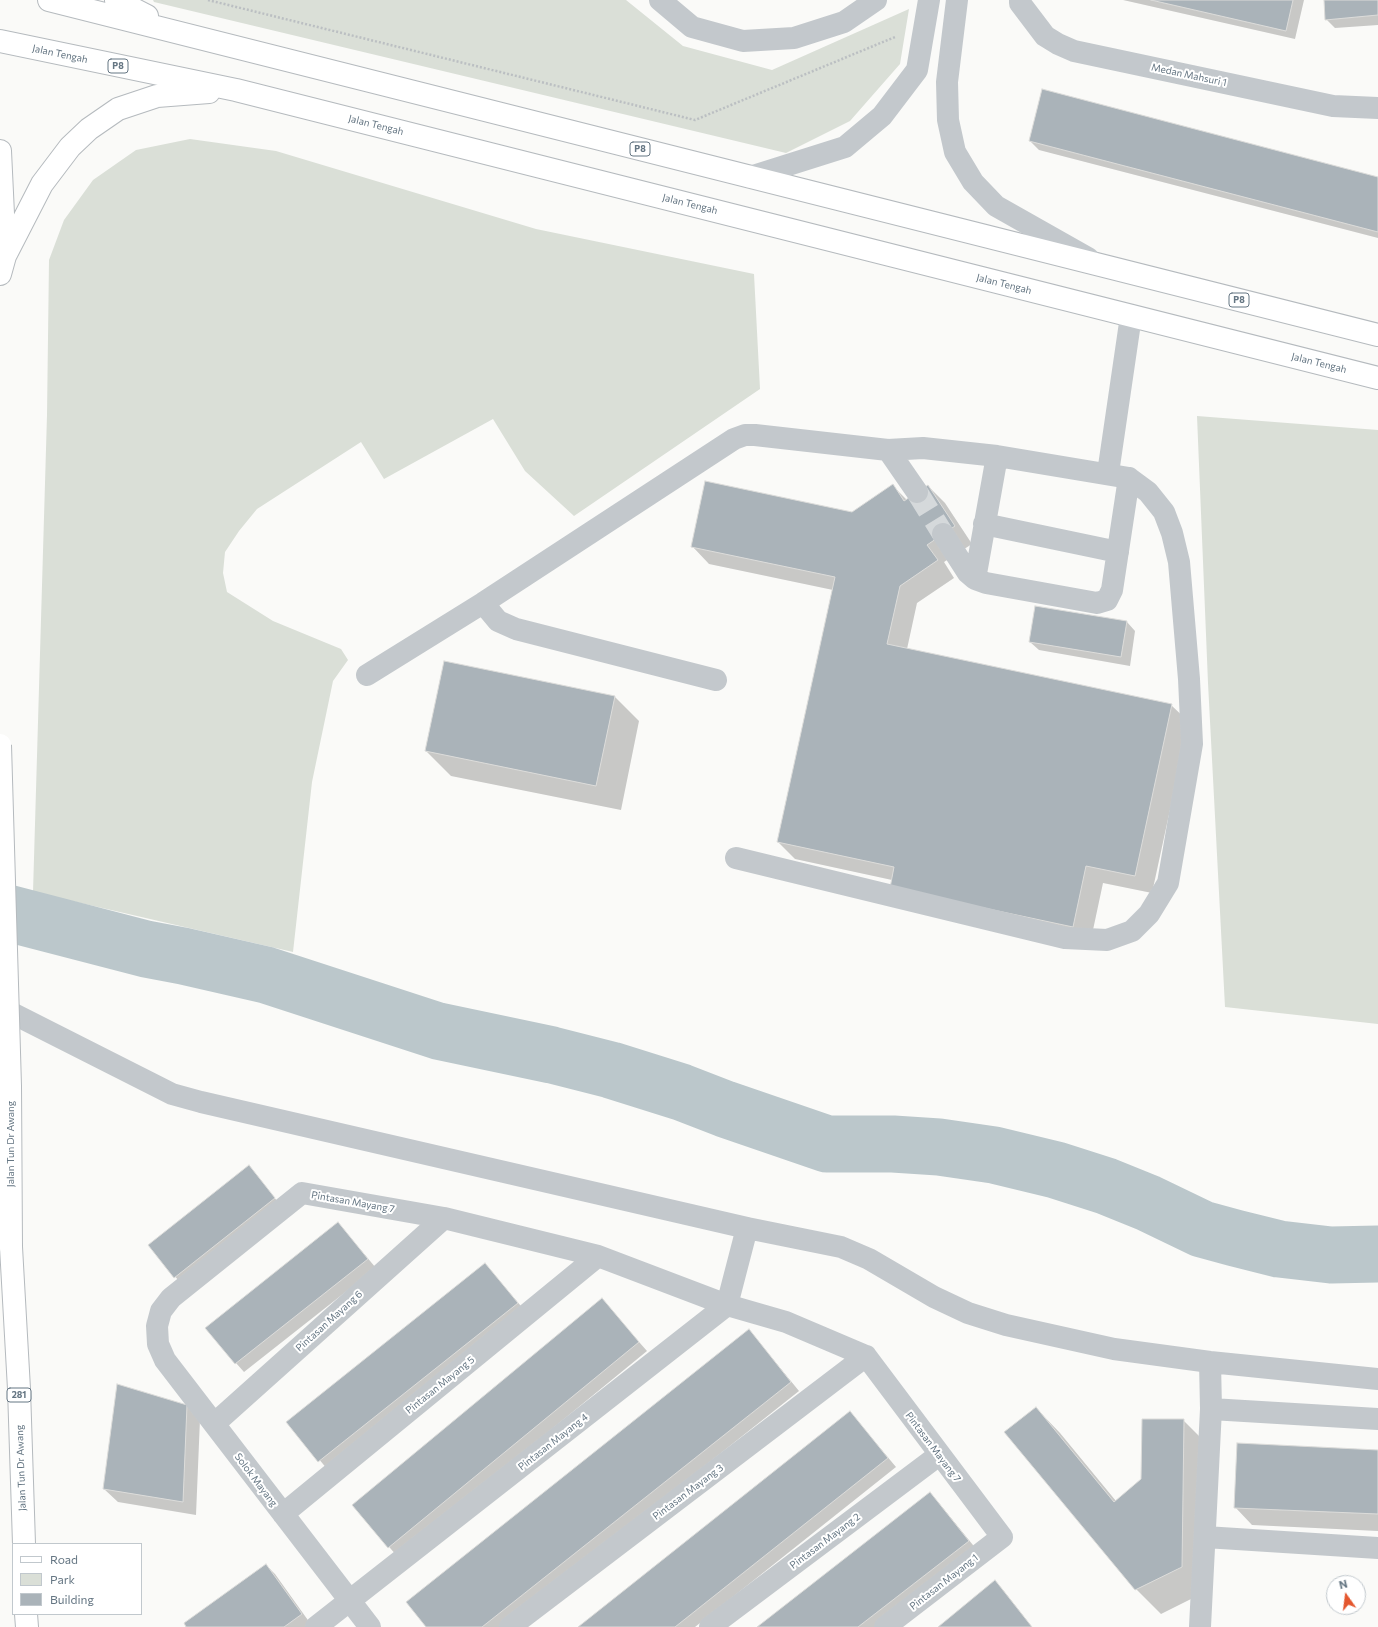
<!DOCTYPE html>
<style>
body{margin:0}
#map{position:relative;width:1378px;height:1627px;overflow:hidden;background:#fafaf8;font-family:Commissioner,sans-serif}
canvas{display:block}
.legend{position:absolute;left:12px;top:1543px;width:130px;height:72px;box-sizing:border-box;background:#fff;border:1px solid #c1c8cd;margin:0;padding:5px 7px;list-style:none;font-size:12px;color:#657683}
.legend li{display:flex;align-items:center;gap:8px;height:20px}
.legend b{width:20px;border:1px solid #c1c8cd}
.north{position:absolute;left:1326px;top:1575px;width:40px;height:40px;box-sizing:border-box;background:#fff;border:1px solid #c1c8cd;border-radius:50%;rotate:346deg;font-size:11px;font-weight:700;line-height:16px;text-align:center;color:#657683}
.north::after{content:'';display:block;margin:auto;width:14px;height:18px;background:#e4572e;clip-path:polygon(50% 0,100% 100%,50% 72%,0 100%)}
</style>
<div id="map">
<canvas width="1378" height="1627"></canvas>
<ul class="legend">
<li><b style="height:5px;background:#fff"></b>Road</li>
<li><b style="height:11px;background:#dadfd7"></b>Park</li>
<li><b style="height:11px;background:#aab3b9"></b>Building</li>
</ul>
<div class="north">N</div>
</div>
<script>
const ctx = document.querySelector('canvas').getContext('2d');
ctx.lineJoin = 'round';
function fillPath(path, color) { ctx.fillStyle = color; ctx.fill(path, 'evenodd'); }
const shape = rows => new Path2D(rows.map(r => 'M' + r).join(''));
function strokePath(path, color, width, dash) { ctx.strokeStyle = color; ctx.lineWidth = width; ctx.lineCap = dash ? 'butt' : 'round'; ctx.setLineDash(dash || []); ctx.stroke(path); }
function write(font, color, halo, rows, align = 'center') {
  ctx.font = font + ' Commissioner,sans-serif'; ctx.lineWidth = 4; ctx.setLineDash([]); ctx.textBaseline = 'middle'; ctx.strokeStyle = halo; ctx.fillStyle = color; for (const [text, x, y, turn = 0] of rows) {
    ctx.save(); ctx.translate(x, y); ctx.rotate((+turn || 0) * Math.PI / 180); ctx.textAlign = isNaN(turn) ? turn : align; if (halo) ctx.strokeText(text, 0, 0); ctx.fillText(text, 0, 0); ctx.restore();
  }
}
const green = shape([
 [153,0,626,0,683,46,772,70,909,9,900,64,850,121,786,153,154,2],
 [190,139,276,151,536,229,754,274,760,389,574,516,525,471,493,419,384,479,361,442,257,509,239,531,225,552,223,573,227,592,273,621,341,649,348,660,333,681,312,782,293,952,33,892,47,415,49,260,64,220,93,180,136,150],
 [1197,416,1378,430,1378,1024,1225,1007,1208,683]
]);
const shadow = shape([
 [1123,0,1304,0,1295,39],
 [1325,0,1378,0,1378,25,1335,28,1326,19],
 [1030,141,1378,178,1378,238,1039,150],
 [893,486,907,500,928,486,945,503,972,544,944,562,954,578,917,603,907,649,1171,705,1189,722,1152,893,1103,883,1090,944,892,880,795,859,778,842,833,590,709,564,692,546,852,513],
 [1127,622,1135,631,1130,666,1039,650,1030,642],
 [615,697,639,721,621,810,451,776,426,751],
 [249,1167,283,1208,183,1286,149,1245],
 [338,1223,376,1268,244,1372,236,1363],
 [485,1264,526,1312,328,1470,288,1422],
 [602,1300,647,1351,397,1556,353,1505],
 [749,1330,799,1391,502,1627,427,1627],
 [187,1406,200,1419,196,1515,118,1502,104,1489],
 [1036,1408,1060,1433,1116,1501,1142,1480,1183,1420,1208,1445,1207,1591,1161,1614,1136,1589],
 [850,1412,896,1467,695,1627,579,1627],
 [1378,1451,1378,1531,1252,1525,1235,1507],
 [930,1493,938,1502,977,1550,878,1627,758,1627],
 [266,1565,275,1574,310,1623,305,1627,187,1627],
 [995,1581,1003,1590,1032,1627,939,1627]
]);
const river = shape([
 [0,911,146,949,183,956,266,975,438,1031,552,1055,611,1070,681,1092,725,1109,827,1144,893,1144,939,1147,994,1155,1056,1170,1106,1186,1148,1203,1202,1229,1235,1238,1279,1249,1331,1255,1378,1254]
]);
const building = shape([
 [1151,0,1293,0,1286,31,1151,0],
 [1324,0,1378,0,1378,15,1325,20,1324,0],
 [1042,89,1378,177,1378,232,1029,141,1042,89],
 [705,481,852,512,893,484,904,501,928,485,955,526,927,545,938,560,900,586,887,644,1172,704,1135,876,1086,866,1073,927,890,888,894,867,777,842,835,577,691,547,705,481],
 [1035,606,1127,621,1121,657,1029,642,1035,606],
 [444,661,615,696,596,786,425,751,444,661],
 [249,1165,275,1198,174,1278,148,1245,249,1165],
 [338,1222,368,1259,235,1364,205,1328,338,1222],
 [485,1263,518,1303,318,1462,286,1422,485,1263],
 [602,1298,639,1342,388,1548,352,1505,602,1298],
 [749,1329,791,1382,482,1627,426,1627,406,1602,749,1329],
 [117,1384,187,1405,183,1502,103,1489,117,1384],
 [1036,1407,1114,1502,1141,1479,1142,1419,1184,1419,1182,1567,1135,1590,1004,1432,1036,1407],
 [850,1411,888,1458,675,1627,578,1627,850,1411],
 [1237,1443,1378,1450,1378,1514,1234,1508,1237,1443],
 [930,1492,969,1541,858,1627,757,1627,930,1492],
 [266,1564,302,1614,284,1627,186,1627,184,1623,266,1564],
 [995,1580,1032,1627,938,1627,995,1580]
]);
const minorTunnel = shape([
 [917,492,943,534]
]);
const path = shape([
 [208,0,695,120,895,37]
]);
const minor = shape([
 [660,0,692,27,743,41,794,38,844,22,876,0],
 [957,0,947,82,948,120,955,152,973,182,996,206,1088,258],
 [1020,0,1020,3,1045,36,1058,44,1074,51,1333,106,1378,108],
 [750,177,845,147,882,116,917,70,929,0],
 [888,450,917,492],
 [997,456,975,579,986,583,1097,603,1107,600,1112,590,1129,478],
 [1108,473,1131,316],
 [984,524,1118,552],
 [943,534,968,573,975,579],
 [483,603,498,621,516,629,716,680],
 [367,675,483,603,734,439,745,435,755,435,888,450,923,448,997,456,1129,478,1148,492,1164,512,1172,533,1179,562,1189,679,1192,744,1168,883,1149,914,1132,931,1107,940,1065,938,736,858],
 [0,1007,172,1094,201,1102,747,1228,841,1247,869,1259,934,1297,968,1313,1006,1325,1114,1349,1210,1362,1378,1379],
 [866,1356,1002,1537,885,1627],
 [1211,1409,1378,1419],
 [214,1424,444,1218],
 [283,1514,598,1256],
 [1205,1537,1378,1548],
 [316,1627,727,1305,747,1228],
 [370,1627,165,1360,158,1344,157,1326,161,1311,171,1298,302,1193,444,1218,598,1256,727,1305,786,1322,866,1356],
 [510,1627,866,1356],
 [710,1627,939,1455],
 [1200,1627,1211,1409,1210,1362]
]);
const major = shape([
 [49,0,1378,335],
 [116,0,147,16],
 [0,41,236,90,1378,378],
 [0,151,5,256,0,274],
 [5,256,42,184,70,147,89,129,118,109,157,96,209,92],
 [11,1247,19,1389,24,1544],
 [26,1614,27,1627]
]);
const majorBridge = shape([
 [0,745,10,1086,11,1247]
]);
const shields = [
 [118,66,20],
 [640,149,20],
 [1239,300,20],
 [19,1395,24]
];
const shieldNames = [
 ["P8",118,66],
 ["P8",640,149],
 ["P8",1239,300],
 ["281",19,1395]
];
const streetNames = [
 ["Jalan Tengah",60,54,12],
 ["Medan Mahsuri 1",1189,75,12],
 ["Jalan Tengah",376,125,14],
 ["Jalan Tengah",690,204,14],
 ["Jalan Tengah",1004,284,14],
 ["Jalan Tengah",1319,363,14],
 ["Jalan Tun Dr Awang",11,1144,-90],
 ["Pintasan Mayang 7",353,1202,10],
 ["Pintasan Mayang 6",329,1321,-42],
 ["Pintasan Mayang 5",440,1385,-39],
 ["Pintasan Mayang 4",553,1442,-38],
 ["Pintasan Mayang 7",933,1447,53],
 ["Jalan Tun Dr Awang",21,1468,-92],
 ["Solok Mayang",256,1480,53],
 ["Pintasan Mayang 3",688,1492,-37],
 ["Pintasan Mayang 2",825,1541,-37],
 ["Pintasan Mayang 1",944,1582,-38]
];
fillPath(green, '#dadfd7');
fillPath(shadow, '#0003');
strokePath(river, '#bbc7cb', 57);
fillPath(building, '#aab3b9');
strokePath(building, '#dcdcda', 1);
strokePath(minorTunnel, '#d5d9db', 22, [22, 11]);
strokePath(major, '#b5babe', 24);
strokePath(path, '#bbbfc2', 2.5, [2, 2]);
strokePath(minor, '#c3c8cc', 22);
strokePath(major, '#fff', 22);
strokePath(majorBridge, '#b5babe', 24, []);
strokePath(majorBridge, '#fff', 22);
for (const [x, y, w] of shields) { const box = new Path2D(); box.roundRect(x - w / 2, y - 7, w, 14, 3); ctx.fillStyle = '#fff'; ctx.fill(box); strokePath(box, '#657683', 1); }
write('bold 9px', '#657683', null, shieldNames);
write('10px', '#657683', '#fff', streetNames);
</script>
